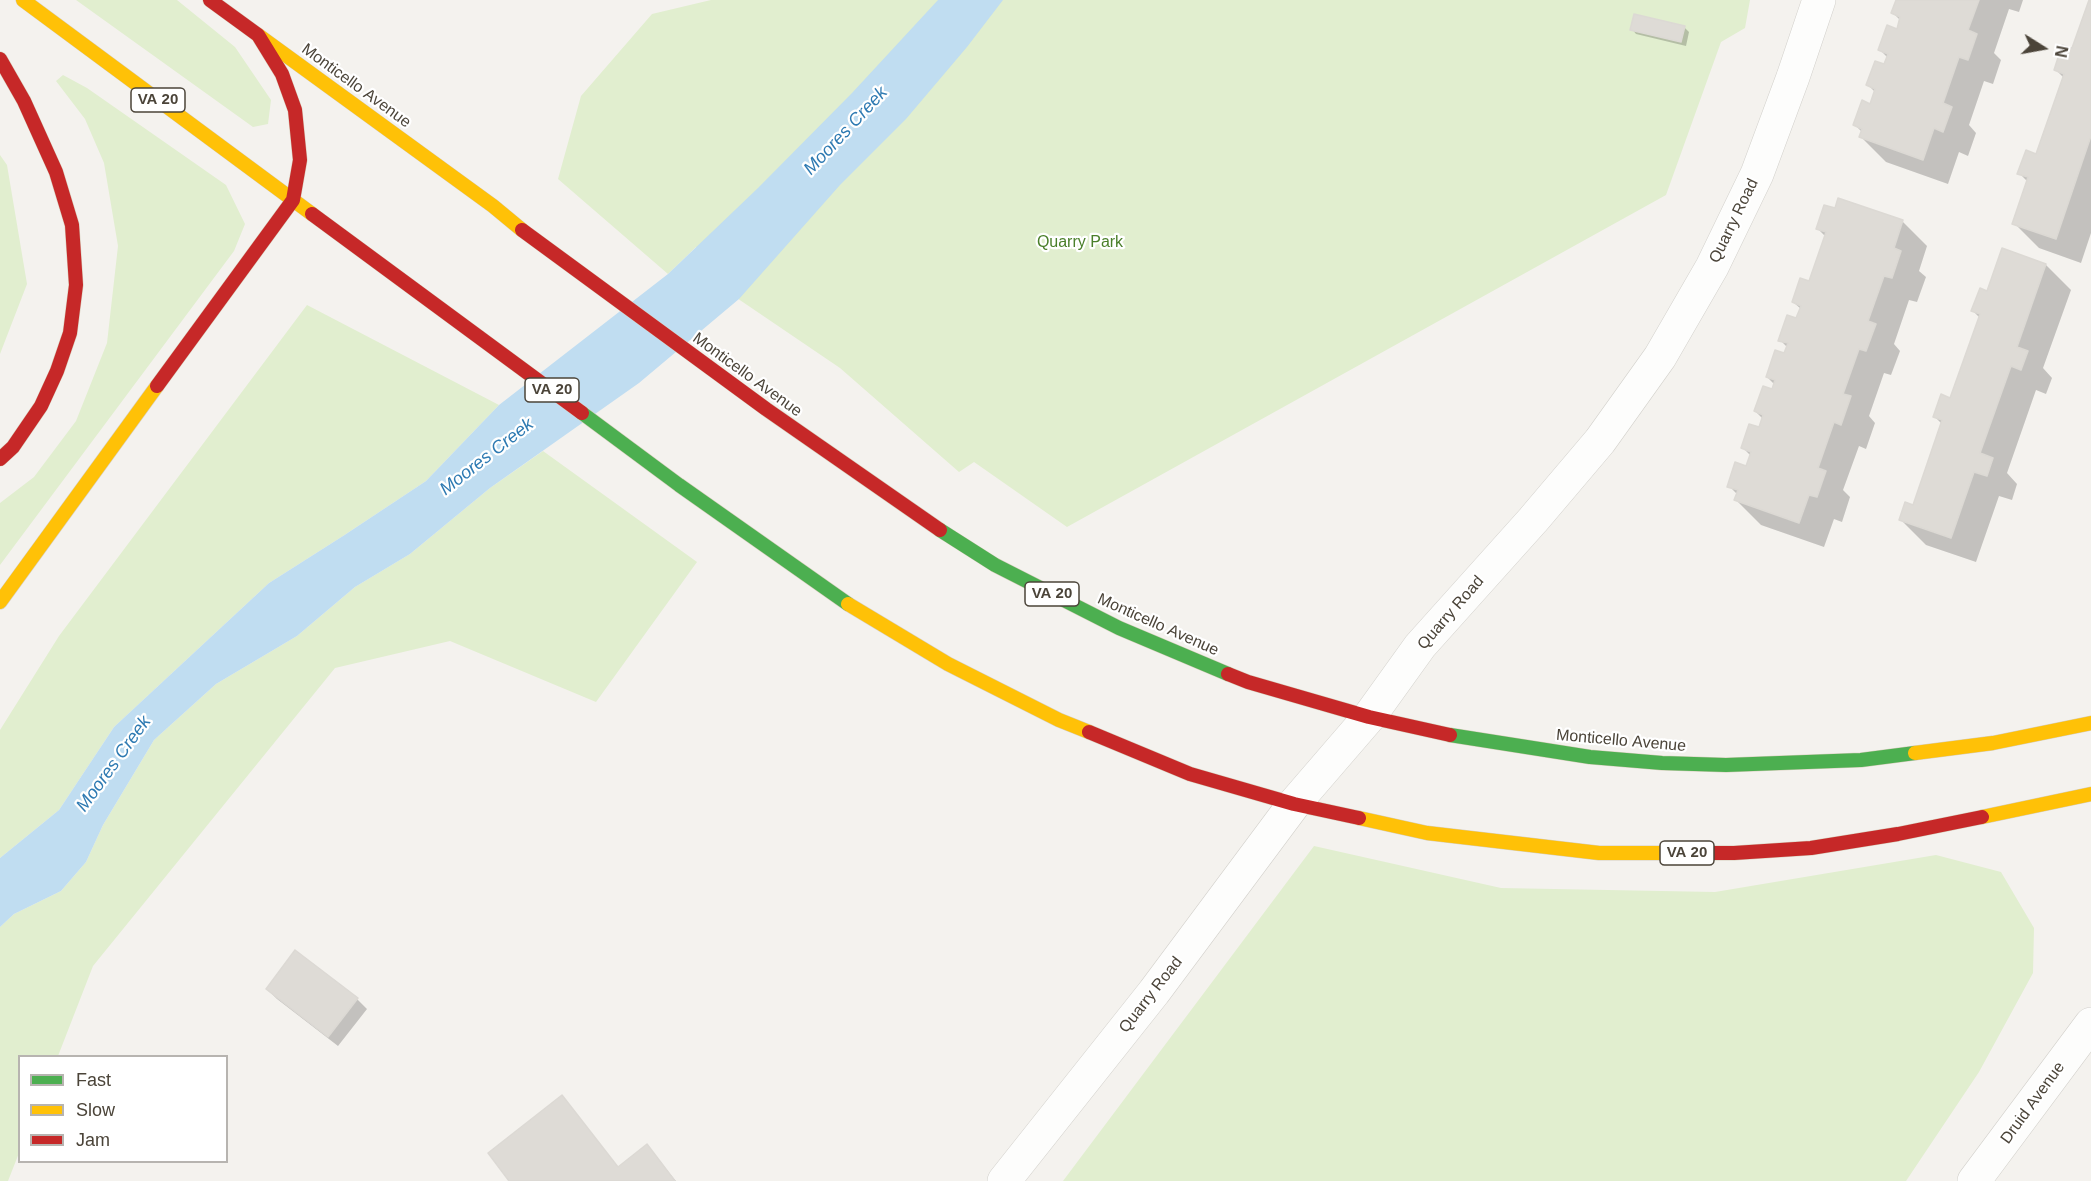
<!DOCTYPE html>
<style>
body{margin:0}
#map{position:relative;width:2091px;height:1181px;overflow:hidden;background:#f4f2ee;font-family:Arial,sans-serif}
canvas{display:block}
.legend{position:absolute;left:18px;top:1055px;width:210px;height:108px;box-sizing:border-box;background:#fff;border:2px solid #b7b4b0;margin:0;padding:8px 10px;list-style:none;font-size:18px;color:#4b4439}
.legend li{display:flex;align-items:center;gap:12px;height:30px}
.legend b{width:30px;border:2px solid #b7b4b0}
.north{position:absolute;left:2013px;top:18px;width:60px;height:60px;-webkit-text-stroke:4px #fff;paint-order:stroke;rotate:101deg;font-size:16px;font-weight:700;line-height:24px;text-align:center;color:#4b4439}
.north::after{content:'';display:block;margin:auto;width:21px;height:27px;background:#4b4439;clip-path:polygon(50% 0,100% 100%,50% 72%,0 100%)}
</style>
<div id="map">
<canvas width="2091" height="1181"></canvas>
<ul class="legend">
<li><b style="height:8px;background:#4caf50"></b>Fast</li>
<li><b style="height:8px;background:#ffc107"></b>Slow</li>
<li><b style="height:8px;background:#c62828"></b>Jam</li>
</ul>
<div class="north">N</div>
</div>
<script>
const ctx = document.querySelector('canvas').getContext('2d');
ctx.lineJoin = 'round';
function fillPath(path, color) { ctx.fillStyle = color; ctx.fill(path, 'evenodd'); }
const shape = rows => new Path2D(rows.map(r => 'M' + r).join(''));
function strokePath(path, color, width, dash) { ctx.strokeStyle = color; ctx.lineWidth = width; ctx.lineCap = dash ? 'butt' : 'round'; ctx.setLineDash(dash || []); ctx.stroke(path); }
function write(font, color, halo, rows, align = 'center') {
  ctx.font = font + ' Arial,sans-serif'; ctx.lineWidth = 4.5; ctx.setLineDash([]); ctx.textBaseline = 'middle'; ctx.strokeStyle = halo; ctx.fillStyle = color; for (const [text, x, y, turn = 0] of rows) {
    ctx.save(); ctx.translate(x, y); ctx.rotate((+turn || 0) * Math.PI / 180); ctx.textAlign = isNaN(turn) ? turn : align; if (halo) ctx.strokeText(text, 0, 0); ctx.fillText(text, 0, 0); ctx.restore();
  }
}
const green = shape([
 [76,0,177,0,235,47,271,100,268,124,253,127],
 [711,0,1750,0,1745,28,1721,42,1666,195,1067,527,974,462,959,472,840,368,700,273,696,247,668,274,558,179,581,96,652,14],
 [63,75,87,88,226,185,245,224,234,251,0,565,0,503,34,477,76,421,107,343,118,246,104,163,85,119,56,81],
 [0,155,7,165,27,284,0,354],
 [307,305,499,405,426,481,343,536,269,583,114,727,59,810,0,858,0,730,59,636],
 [543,451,697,562,596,702,450,641,335,668,93,966,58,1056,20,1056,19,1153,8,1181,0,1181,0,927,14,914,61,891,86,862,103,825,154,740,216,684,297,636,355,587,410,554,490,488],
 [1314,846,1501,888,1715,892,1936,855,2001,872,2034,928,2033,973,1979,1072,1906,1181,1063,1181]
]);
const water = shape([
 [938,0,1003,0,967,47,906,119,840,185,739,299,639,383,490,488,410,554,355,587,297,636,216,684,154,740,103,825,86,862,61,891,14,914,0,927,0,858,59,810,114,727,269,583,343,536,426,481,499,405,668,274,758,188,852,93]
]);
const shadow = shape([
 [1898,0,2023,0,2019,12,2009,9,1994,53,2001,60,1993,84,1984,81,1969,125,1976,133,1968,156,1959,152,1948,184,1886,162,1861,137,1862,132,1855,125,1871,106,1876,93,1868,85,1885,66,1888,58,1880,50,1898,31,1901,21,1893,13],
 [2091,0,2091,233,2081,263,2039,248,2014,223,2028,182,2019,173,2037,156,2064,78,2055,69,2073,50],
 [1684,27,1689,32,1686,46,1636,34,1632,29],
 [1902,221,1927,246,1919,271,1926,277,1917,302,1909,300,1894,344,1900,351,1891,375,1884,373,1869,416,1875,423,1866,449,1859,446,1843,490,1850,497,1842,522,1834,519,1824,547,1761,525,1736,500,1738,495,1729,486,1747,468,1751,456,1743,448,1760,429,1763,419,1755,411,1773,391,1775,385,1767,377,1785,355,1788,348,1780,340,1797,320,1801,309,1793,302,1810,283,1826,237,1817,228],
 [2046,265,2071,290,2043,368,2052,378,2046,394,2036,390,2007,473,2017,484,2012,500,1999,496,1976,562,1926,545,1901,520,1914,507,1942,424,1935,417,1951,399,1980,318,1973,311,1988,293],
 [295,952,357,999,367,1009,338,1046,277,999,267,989],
 [562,1097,619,1168,647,1146,676,1181,511,1181]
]);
const building = shape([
 [1896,0,1979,0,1968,30,1977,34,1968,60,1959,57,1943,103,1952,107,1943,132,1934,128,1923,160,1859,137,1862,129,1853,125,1862,100,1870,104,1875,89,1866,85,1875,61,1884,64,1888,54,1878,50,1887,25,1897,29,1900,17,1891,13,1896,0],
 [2089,0,2091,0,2091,136,2056,239,2012,224,2028,177,2017,174,2026,150,2036,154,2064,74,2054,70,2062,45,2072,48,2089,0],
 [1634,14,1685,26,1681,42,1630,30,1634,14],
 [1838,198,1903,220,1894,248,1901,251,1892,278,1884,276,1868,321,1876,324,1866,351,1859,349,1843,394,1851,396,1841,425,1834,422,1818,468,1826,471,1817,497,1809,495,1799,523,1734,500,1738,490,1727,487,1735,462,1746,466,1751,452,1741,448,1749,424,1759,427,1763,415,1754,411,1763,386,1772,389,1775,380,1766,377,1775,350,1784,353,1788,343,1778,341,1787,315,1796,318,1801,306,1792,302,1800,278,1809,281,1826,232,1816,229,1824,205,1835,208,1838,198],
 [2002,248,2046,264,2017,347,2028,351,2021,370,2011,366,1980,453,1993,458,1987,476,1974,472,1951,538,1899,520,1905,502,1913,505,1942,420,1933,417,1941,394,1950,398,1980,314,1971,311,1980,288,1987,291,2002,248],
 [295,950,358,998,328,1037,266,989,295,950],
 [562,1095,618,1167,647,1144,675,1181,509,1181,488,1153,562,1095]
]);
const street = shape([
 [1004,1181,1154,992,1294,804,1369,717,1420,646,1533,520,1600,441,1660,357,1712,267,1757,174,1793,77,1819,0],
 [1974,1181,2091,1024]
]);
const fast = shape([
 [582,413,679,485,848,604],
 [940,530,995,565,1119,628,1228,674],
 [1450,735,1590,757,1662,763,1726,765,1861,760,1915,753]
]);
const slow = shape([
 [23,0,312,214],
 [258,35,493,206,522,230],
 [0,602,157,386],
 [848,604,948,664,1059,720,1089,732],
 [1915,753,1993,743,2091,723],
 [1982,817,2091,794],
 [1359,818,1427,833,1599,853,1693,853]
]);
const jam = shape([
 [0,59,24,101,56,172,72,225,76,285,70,333,57,371,41,406,13,447,0,459],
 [312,214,582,413],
 [522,230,766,409,940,530],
 [157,386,293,200,300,160,295,110,282,74,258,35,210,0],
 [1228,674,1248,682,1369,717,1450,735],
 [1089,732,1190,774,1294,804,1359,818],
 [1693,853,1734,853,1811,848,1898,834,1982,817]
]);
const shields = [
 [158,100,54],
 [552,390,54],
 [1052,594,54],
 [1687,853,54]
];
const shieldNames = [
 ["VA 20",158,100],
 ["VA 20",552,390],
 ["VA 20",1052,594],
 ["VA 20",1687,853]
];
const streetNames = [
 ["Monticello Avenue",356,86,36],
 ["Quarry Road",1734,221,-64],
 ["Monticello Avenue",747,375,36],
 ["Quarry Road",1451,613,-49],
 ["Monticello Avenue",1158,625,24],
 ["Monticello Avenue",1621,741,5],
 ["Quarry Road",1151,995,-52],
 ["Druid Avenue",2033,1103,-54]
];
const parkNames = [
 ["Quarry Park",1080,243]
];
const waterNames = [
 ["Moores Creek",846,131,-47],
 ["Moores Creek",487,457,-38],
 ["Moores Creek",114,764,-54]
];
fillPath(green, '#e1eecf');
fillPath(water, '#c0ddf1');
fillPath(shadow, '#0003');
fillPath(building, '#dedbd6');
strokePath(building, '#dcd9d4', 1.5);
strokePath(street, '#d2d0cb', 34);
strokePath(fast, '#d6cebb', 15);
strokePath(slow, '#d6cebb', 15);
strokePath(jam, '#d6cebb', 15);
strokePath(street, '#fdfdfc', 33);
strokePath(fast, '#4caf50', 14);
strokePath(slow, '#ffc107', 14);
strokePath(jam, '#c62828', 14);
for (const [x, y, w] of shields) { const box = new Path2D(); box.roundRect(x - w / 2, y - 12, w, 24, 4.5); ctx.fillStyle = '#fff'; ctx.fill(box); strokePath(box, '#4b4439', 1.5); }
write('bold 15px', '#4b4439', null, shieldNames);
write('16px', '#4b4439', '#fff', streetNames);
write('16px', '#4a7f2a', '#fff', parkNames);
write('italic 18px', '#2e7ab2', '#fff', waterNames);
</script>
